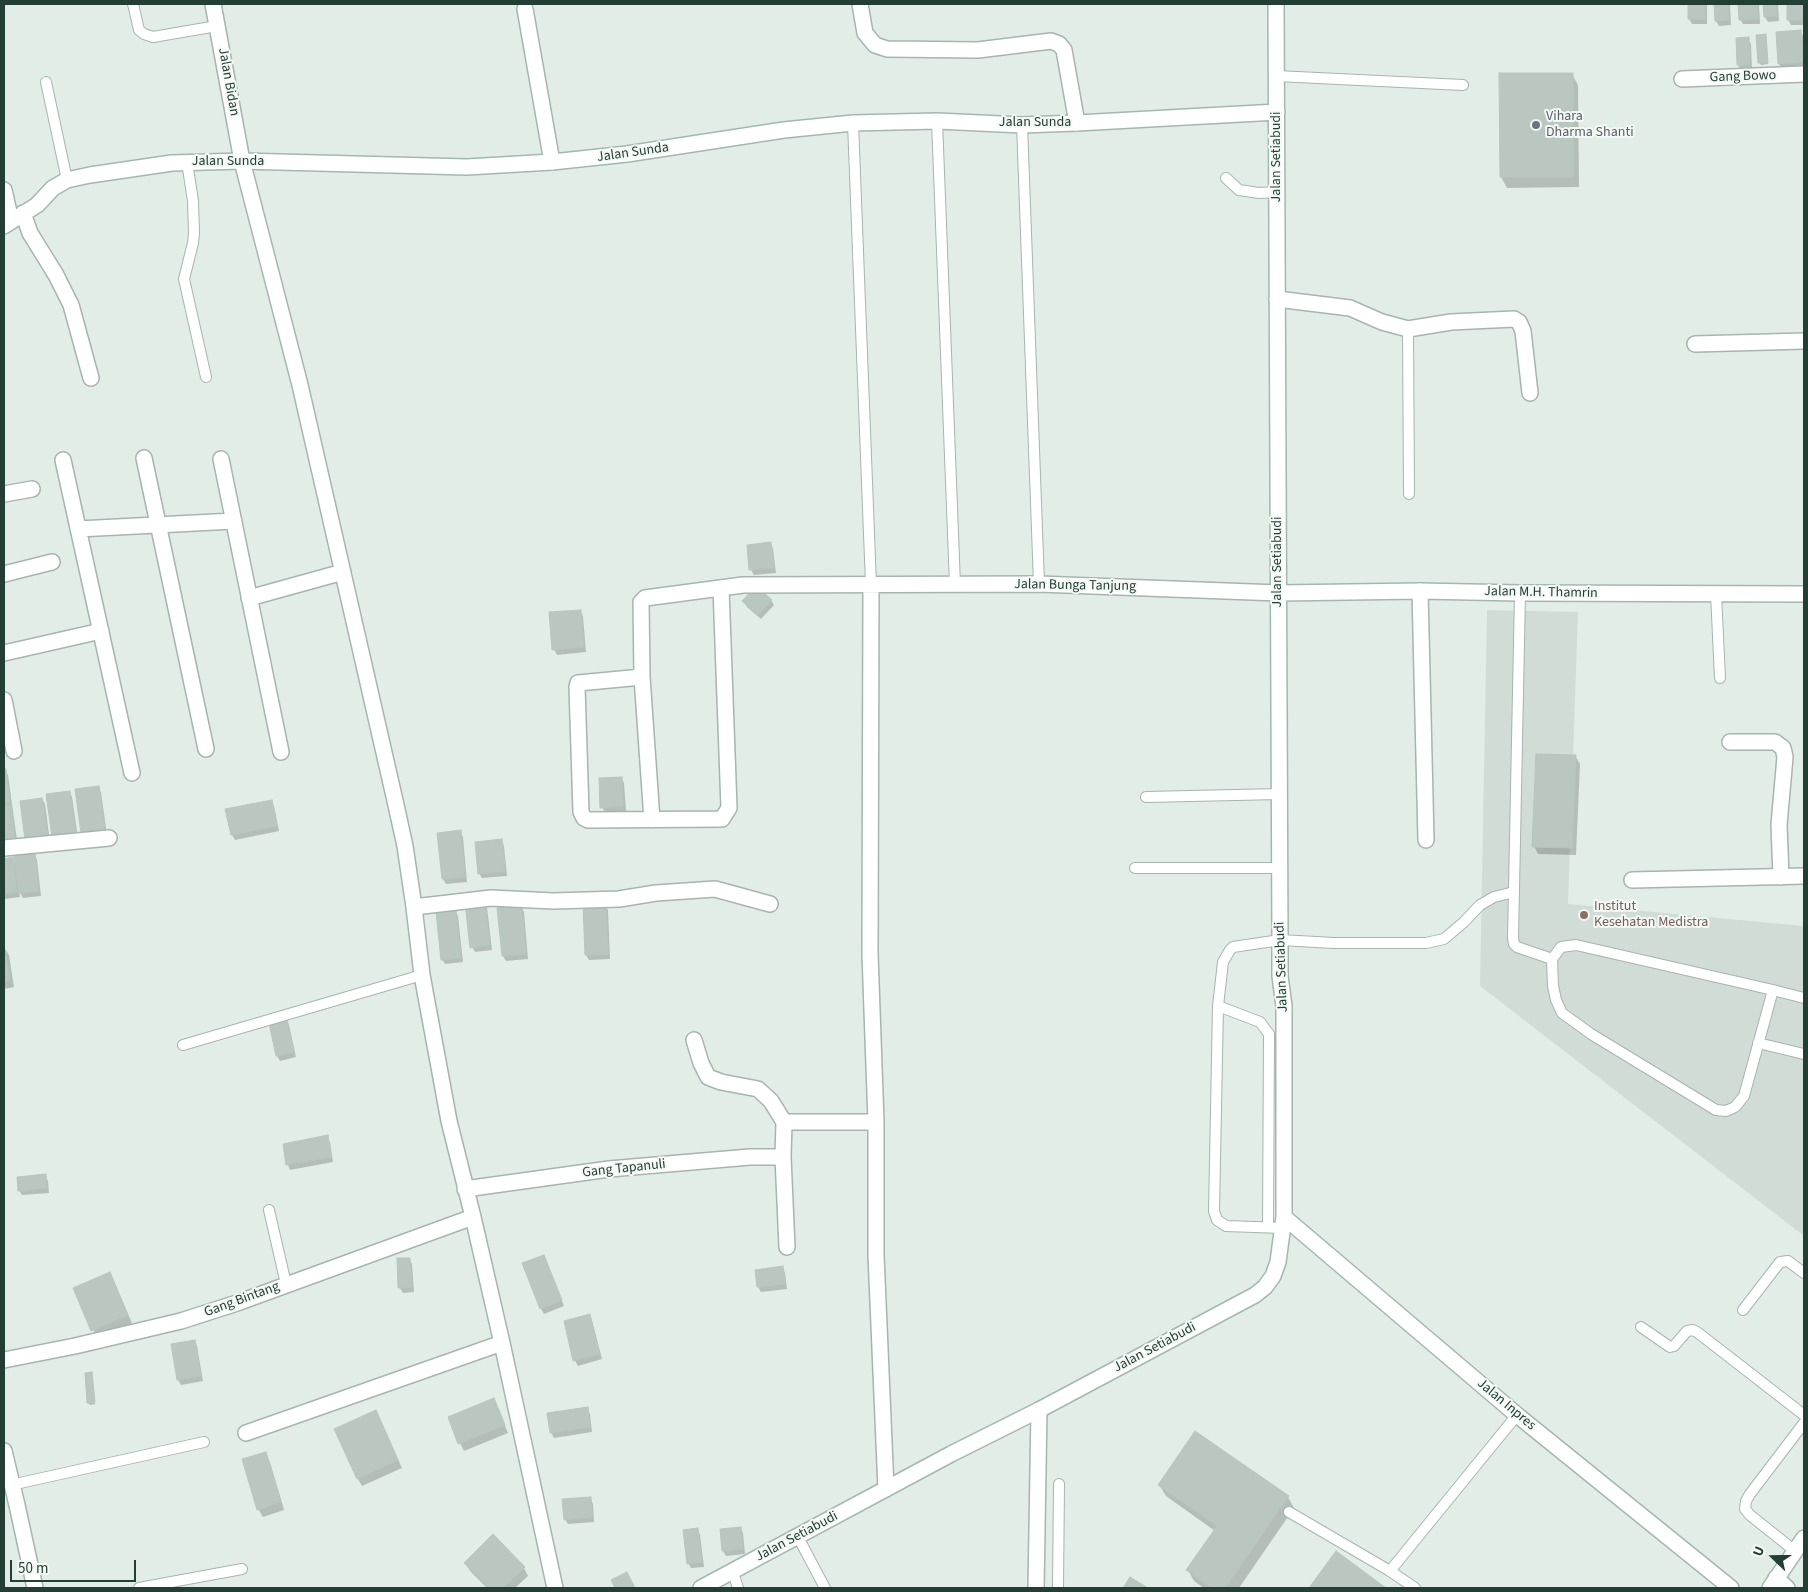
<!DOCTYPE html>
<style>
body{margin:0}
#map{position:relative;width:1808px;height:1592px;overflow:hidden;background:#e3ede8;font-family:"Source Sans 3",sans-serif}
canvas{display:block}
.frame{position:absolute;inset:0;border:5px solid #233e34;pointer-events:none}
.north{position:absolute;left:1748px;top:1532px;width:50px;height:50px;-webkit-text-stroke:4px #f4f9f6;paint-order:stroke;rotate:292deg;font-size:14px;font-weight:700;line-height:20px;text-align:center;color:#233e34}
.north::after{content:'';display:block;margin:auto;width:18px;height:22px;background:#233e34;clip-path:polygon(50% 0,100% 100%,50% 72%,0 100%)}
.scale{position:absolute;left:10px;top:1560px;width:126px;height:22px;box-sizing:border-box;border:2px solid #233e34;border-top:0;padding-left:6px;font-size:15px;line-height:18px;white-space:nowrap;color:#233e34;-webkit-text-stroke:4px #f4f9f6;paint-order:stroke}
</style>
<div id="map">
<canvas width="1808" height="1592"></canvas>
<div class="frame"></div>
<div class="north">U</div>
<div class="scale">50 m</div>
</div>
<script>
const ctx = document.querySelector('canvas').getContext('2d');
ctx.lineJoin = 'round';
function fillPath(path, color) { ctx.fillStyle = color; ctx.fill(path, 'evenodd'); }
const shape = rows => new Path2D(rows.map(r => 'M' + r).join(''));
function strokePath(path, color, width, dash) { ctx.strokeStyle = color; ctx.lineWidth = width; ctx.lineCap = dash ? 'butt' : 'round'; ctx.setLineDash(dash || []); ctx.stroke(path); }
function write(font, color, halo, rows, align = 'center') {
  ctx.font = font + ' "Source Sans 3",sans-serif'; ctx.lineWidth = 4; ctx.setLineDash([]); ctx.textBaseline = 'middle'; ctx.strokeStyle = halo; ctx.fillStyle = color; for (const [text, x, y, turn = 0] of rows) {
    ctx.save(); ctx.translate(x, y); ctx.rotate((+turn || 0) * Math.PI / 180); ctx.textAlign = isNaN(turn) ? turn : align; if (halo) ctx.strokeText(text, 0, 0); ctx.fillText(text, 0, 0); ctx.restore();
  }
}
const built = shape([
 [1487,610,1578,612,1568,904,1804,926,1804,1236,1480,986]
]);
const shadow = shape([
 [1689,4,1707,4,1707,24,1692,24,1689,19],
 [1715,4,1730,4,1731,25,1719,26,1716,21],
 [1740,4,1759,4,1760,24,1743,24,1740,19],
 [1765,4,1778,4,1779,21,1768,22,1765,17],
 [1788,4,1804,4,1804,25,1791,25,1788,20],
 [1800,31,1803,36,1804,67,1782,69,1779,64],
 [1765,36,1768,64,1761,65,1760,63],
 [1748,39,1751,44,1752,70,1741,70,1738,65],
 [1572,74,1578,85,1579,187,1507,188,1501,177],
 [771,544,773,549,776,573,754,575,751,570],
 [771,600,774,605,761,619,747,607,744,602],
 [580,611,583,616,586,652,557,655,554,649],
 [1575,756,1580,764,1576,855,1538,854,1534,846],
 [4,770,8,775,18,847,4,849],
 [621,778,624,783,626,811,605,812,602,807],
 [98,787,101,792,107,835,85,837,82,832],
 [69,792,72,797,78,838,56,841],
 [42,799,45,804,50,842,27,840],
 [271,801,274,806,279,831,235,840,232,835],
 [460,832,463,837,467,882,446,884,443,879],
 [502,841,504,846,507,876,482,878,479,873],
 [35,854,37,860,41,896,23,898,19,891,20,897,5,899,4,860,12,859,17,867],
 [484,902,487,907,492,950,475,952,472,947],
 [605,905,608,910,610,959,589,960,586,955],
 [521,907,524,912,528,959,506,961,503,956],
 [455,911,458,916,463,962,445,964,442,959],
 [4,947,9,955,14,987,4,989],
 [286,1020,289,1025,296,1057,280,1061,277,1056,271,1024],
 [327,1137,330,1142,333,1162,290,1170,288,1165,284,1145],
 [45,1176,48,1181,49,1193,22,1195,19,1190],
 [409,1259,412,1264,414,1292,403,1293,400,1288],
 [546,1261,564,1306,544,1314,541,1309],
 [783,1268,785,1273,787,1289,761,1292,758,1287],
 [110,1274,132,1323,97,1338,75,1289],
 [589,1316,592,1321,602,1359,578,1366,575,1361,565,1322],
 [194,1341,197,1346,203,1381,181,1385,178,1380],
 [92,1374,95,1404,90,1405,88,1403],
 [494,1400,508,1433,464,1451,460,1443],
 [587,1409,590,1414,592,1432,554,1438,551,1432],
 [380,1419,402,1468,362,1486,358,1479],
 [265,1454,270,1462,284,1510,263,1517,258,1509],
 [1160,1486,1288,1497,1294,1508,1239,1588,1204,1588,1194,1581,1188,1570,1215,1531,1166,1496],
 [590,1498,593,1504,594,1522,568,1524,565,1519],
 [740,1528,743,1533,745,1554,726,1556,723,1551],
 [697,1530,700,1535,704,1567,691,1568,688,1563],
 [1337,1553,1384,1588,1310,1588],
 [465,1563,524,1568,528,1576,515,1588,487,1588,470,1571]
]);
const building = shape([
 [1688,4,1705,4,1705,19,1688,19,1688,4],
 [1714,4,1728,4,1729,20,1715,21,1714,4],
 [1738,4,1757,4,1758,19,1739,20,1738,4],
 [1763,4,1776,4,1777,16,1764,17,1763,4],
 [1787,4,1804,4,1804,20,1787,20,1787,4],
 [1801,30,1803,62,1778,64,1776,32,1801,30],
 [1766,34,1768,63,1758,63,1756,35,1766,34],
 [1749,37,1750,65,1737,65,1736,38,1749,37],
 [1499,73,1573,73,1573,177,1500,177,1499,73],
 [771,542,774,568,749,570,747,545,771,542],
 [756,586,772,600,758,615,742,601,756,586],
 [581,610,584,647,552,650,549,612,581,610],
 [1536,754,1576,755,1572,848,1532,847,1536,754],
 [4,769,6,769,10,803,4,804,4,769],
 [622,777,623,806,600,808,599,778,622,777],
 [99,786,105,830,81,833,75,789,99,786],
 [70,791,76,833,52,837,46,794,70,791],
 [42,798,48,837,25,840,20,801,42,798],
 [272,800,277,826,231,835,225,809,272,800],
 [11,805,15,842,4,844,4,806,11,805],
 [461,830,465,877,442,879,437,833,461,830],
 [502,839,505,871,478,874,475,842,502,839],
 [35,853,39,891,19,893,14,856,35,853],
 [13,857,17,892,4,894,4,859,13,857],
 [485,901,490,945,470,948,465,903,485,901],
 [606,904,608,954,585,955,583,905,606,904],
 [522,906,526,954,502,956,497,908,522,906],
 [456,910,461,958,441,960,436,912,456,910],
 [4,946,10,980,4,981,4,946],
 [287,1019,294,1052,276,1056,269,1023,287,1019],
 [328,1135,331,1157,286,1165,283,1144,328,1135],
 [46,1174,47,1188,18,1191,17,1177,46,1174],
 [544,1255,562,1300,540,1309,522,1263,544,1255],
 [397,1258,410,1258,412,1287,398,1288,397,1258],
 [783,1266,785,1284,757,1287,755,1270,783,1266],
 [110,1272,128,1315,91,1331,73,1288,110,1272],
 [590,1314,600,1354,573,1361,564,1321,590,1314],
 [195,1340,201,1376,177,1380,171,1344,195,1340],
 [92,1372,95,1402,87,1403,85,1373,92,1372],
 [494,1398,505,1425,458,1444,448,1417,494,1398],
 [588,1407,590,1427,550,1433,547,1413,588,1407],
 [376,1410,398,1460,357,1479,334,1429,376,1410],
 [1195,1431,1289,1496,1225,1588,1212,1588,1186,1570,1217,1526,1158,1485,1195,1431],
 [266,1452,281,1502,257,1510,242,1459,266,1452],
 [591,1497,592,1517,564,1520,562,1499,591,1497],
 [741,1527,743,1549,722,1551,720,1529,741,1527],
 [698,1528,702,1562,687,1564,683,1530,698,1528],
 [493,1534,525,1567,503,1588,489,1588,464,1563,493,1534],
 [1336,1551,1386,1588,1309,1588,1336,1551],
 [627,1572,635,1588,615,1588,611,1580,627,1572],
 [1130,1577,1148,1588,1123,1588,1130,1577]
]);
const lane = shape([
 [133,4,139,30,144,34,153,37,217,26],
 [1276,76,1463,85],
 [46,82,67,180],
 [937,121,955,585],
 [853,123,871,585],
 [1022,125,1039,584],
 [187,162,193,201,194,233,193,243,184,279,206,377],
 [1226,178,1239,190,1259,193,1277,192],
 [1408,329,1409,494],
 [1520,593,1513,938,1514,944,1517,947,1552,959],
 [1716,594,1720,678],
 [1146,797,1280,794],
 [1135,868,1280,868],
 [1773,990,1744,1096,1735,1107,1726,1111,1716,1110,1591,1034,1562,1013,1556,1000,1553,986,1552,959,1561,947,1576,945,1773,990,1804,998],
 [1218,1006,1260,1022,1269,1034,1268,1227],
 [1758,1043,1804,1054],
 [183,1045,422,975],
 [269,1210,286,1284],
 [1283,1228,1226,1226,1217,1220,1214,1211,1218,1006,1223,962,1230,950,1233,947,1280,940,1334,943,1426,943,1444,939,1464,922,1480,905,1494,897,1514,892],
 [1743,1310,1780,1262,1788,1261,1804,1273],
 [1641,1327,1670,1347,1674,1346,1687,1331,1693,1330,1697,1332,1804,1415],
 [11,1485,204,1442],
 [1289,1512,1390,1571,1517,1415],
 [798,1537,825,1588],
 [1795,1551,1750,1515,1745,1509,1746,1501,1750,1494,1804,1423],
 [1390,1571,1415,1588],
 [733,1572,738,1588],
 [139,1588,242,1569],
 [1058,1588,1059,1484]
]);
const street = shape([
 [213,4,242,161,300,385,396,805,405,846,414,907,422,975,449,1121,473,1217,502,1343,555,1588],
 [860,4,865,33,875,45,887,49,978,50,1051,41,1059,44,1064,50,1077,123],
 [525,9,552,162],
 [1682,79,1804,74],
 [4,190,11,221],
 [23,213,30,233,56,275,71,305,91,378],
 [1277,299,1350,308,1382,322,1408,329,1451,322,1514,319,1519,322,1523,331,1530,393],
 [1695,344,1804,341],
 [144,458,206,749],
 [221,459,281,752],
 [63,460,132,773],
 [4,494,32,489],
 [78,529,234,521],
 [4,574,52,562],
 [871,585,870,954,876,1122,876,1255,886,1489],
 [1420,591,1426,840],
 [249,598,343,572],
 [4,653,101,631],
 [642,677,578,683,577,687,581,812,584,818,588,820,722,819,729,808,721,588],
 [4,700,14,751],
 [1730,742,1775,742,1783,748,1785,757,1779,825,1781,877],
 [652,820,642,677,641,602,645,598,743,585,1039,584,1279,593],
 [4,848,109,838],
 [1632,880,1804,876],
 [414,907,491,898,554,901,619,899,656,893,715,889,770,904],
 [694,1040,701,1063,708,1077,721,1082,758,1089,771,1101,784,1122,783,1157,787,1247],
 [784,1122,876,1122],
 [465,1189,609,1169,750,1157,783,1157],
 [4,1360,75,1346,181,1321,237,1303,473,1217],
 [246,1433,502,1343],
 [4,1451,17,1505,35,1588],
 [1776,1578,1787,1588],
 [1036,1588,1039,1410]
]);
const secondary = shape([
 [4,226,37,205,53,188,67,180,90,175,172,163,242,161,467,167,552,162,627,154,784,130,853,123,937,121,1022,125,1077,123,1277,112],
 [1279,593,1420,591,1520,593,1804,594],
 [1284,1217,1517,1415,1731,1588],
 [701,1588,951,1454,1039,1410,1255,1295,1265,1287,1273,1276,1278,1262,1284,1217,1284,1006,1280,976,1280,940,1276,4],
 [1770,1588,1804,1538]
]);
const markers = [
 [1536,125,5,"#6b7280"],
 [1584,915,5,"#8d6e63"]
];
const streetNames = [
 ["Gang Bowo",1743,77,-2],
 ["Jalan Bidan",228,82,80],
 ["Jalan Sunda",1035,123],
 ["Jalan Sunda",633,153,-8],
 ["Jalan Setiabudi",1277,157,-90],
 ["Jalan Sunda",228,162],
 ["Jalan Setiabudi",1278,562,-90],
 ["Jalan Bunga Tanjung",1075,586,1],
 ["Jalan M.H. Thamrin",1541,593,1],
 ["Jalan Setiabudi",1282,967,-92],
 ["Gang Tapanuli",624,1169,-6],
 ["Gang Bintang",242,1300,-20],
 ["Jalan Setiabudi",1155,1348,-28],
 ["Jalan Inpres",1506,1405,40],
 ["Jalan Setiabudi",797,1537,-28]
];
const worshipNames = [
 ["Vihara",1546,117],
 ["Dharma Shanti",1546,133]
];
const educationNames = [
 ["Institut",1594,907],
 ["Kesehatan Medistra",1594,923]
];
fillPath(built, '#d2dcd6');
fillPath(shadow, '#0003');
fillPath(building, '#b9c7c0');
strokePath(building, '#b6c6be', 1);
strokePath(lane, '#a6b5ae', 12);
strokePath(street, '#a6b5ae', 18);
strokePath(secondary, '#a2b8ae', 18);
strokePath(lane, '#fff', 10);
strokePath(street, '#fff', 15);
strokePath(secondary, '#fff', 15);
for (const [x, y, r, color] of markers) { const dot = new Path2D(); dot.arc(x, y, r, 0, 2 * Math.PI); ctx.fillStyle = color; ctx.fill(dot); strokePath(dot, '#f4f9f6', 2); }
write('14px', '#233e34', '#f4f9f6', streetNames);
write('14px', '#5b616d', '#f4f9f6', worshipNames, 'left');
write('14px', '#785e54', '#f4f9f6', educationNames, 'left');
</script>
